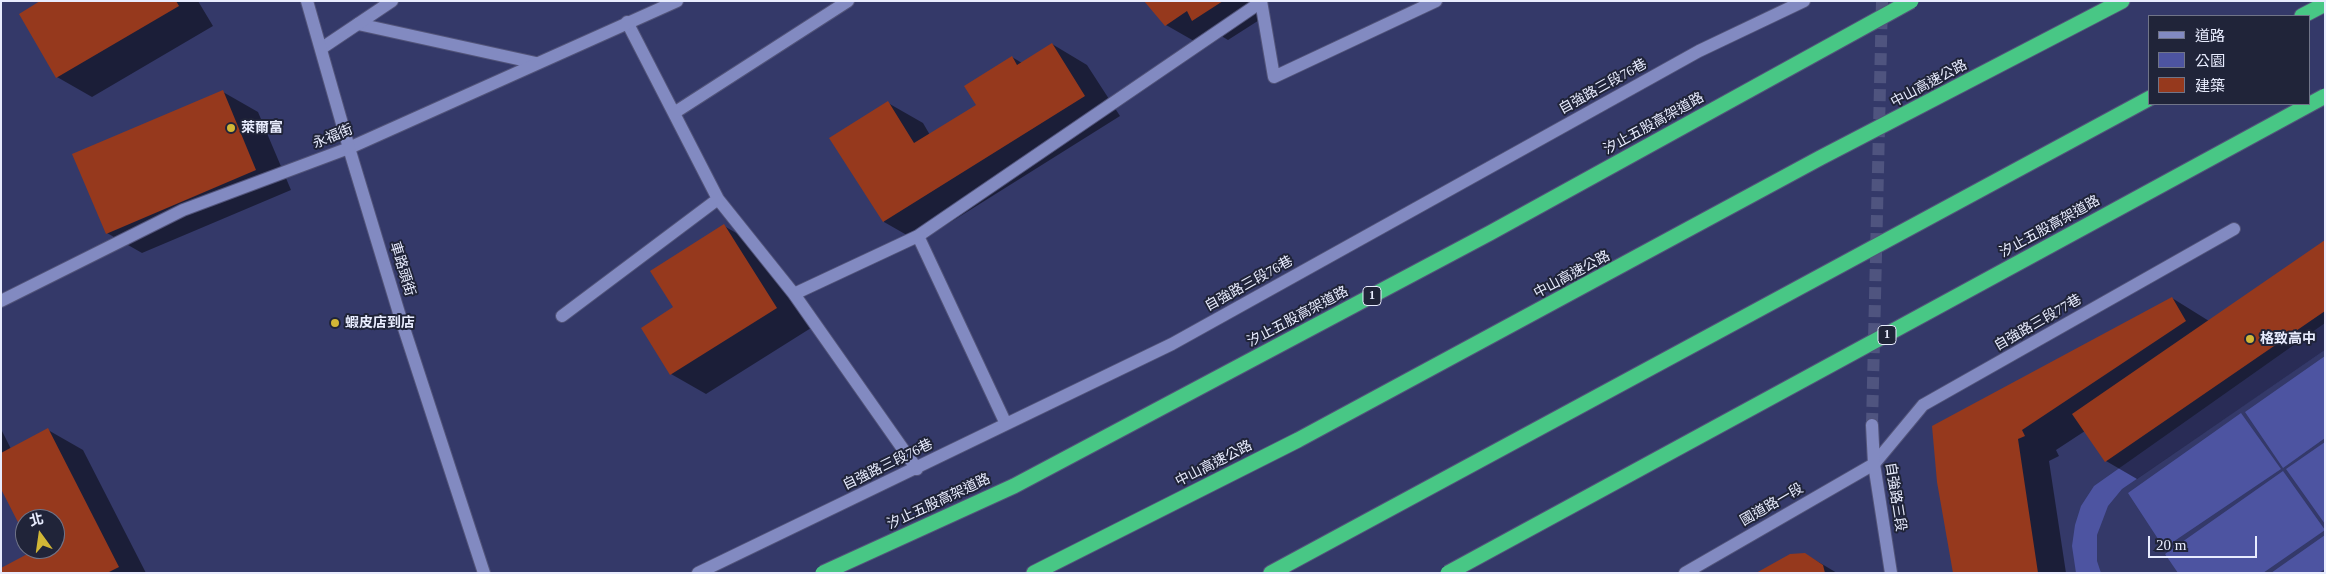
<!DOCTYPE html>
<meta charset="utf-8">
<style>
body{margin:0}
#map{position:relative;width:2326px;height:574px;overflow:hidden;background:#343969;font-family:"Times New Roman","Noto Sans TC",serif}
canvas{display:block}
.frame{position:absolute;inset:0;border:2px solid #e8ecfe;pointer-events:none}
.legend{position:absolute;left:2148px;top:15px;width:162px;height:90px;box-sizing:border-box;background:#202439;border:1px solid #707488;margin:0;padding:6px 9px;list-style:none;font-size:15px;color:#e8ecfe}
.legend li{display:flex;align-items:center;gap:10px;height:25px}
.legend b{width:25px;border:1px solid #707488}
.north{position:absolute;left:15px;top:509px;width:50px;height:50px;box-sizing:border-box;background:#202439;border:1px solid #707488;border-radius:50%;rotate:346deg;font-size:14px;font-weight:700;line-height:20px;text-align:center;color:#e8ecfe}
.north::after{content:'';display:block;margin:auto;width:18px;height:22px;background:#d2b736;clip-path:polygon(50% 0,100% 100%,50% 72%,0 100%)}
.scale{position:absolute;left:2148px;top:536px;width:109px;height:22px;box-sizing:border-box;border:2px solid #e8ecfe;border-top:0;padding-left:6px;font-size:15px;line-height:18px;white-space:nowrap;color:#e8ecfe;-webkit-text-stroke:4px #202439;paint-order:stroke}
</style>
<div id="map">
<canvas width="2326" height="574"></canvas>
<div class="frame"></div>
<ul class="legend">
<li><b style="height:6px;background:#828ac1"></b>道路</li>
<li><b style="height:14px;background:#4d54a1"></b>公園</li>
<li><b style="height:14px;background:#96391d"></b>建築</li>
</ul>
<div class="north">北</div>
<div class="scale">20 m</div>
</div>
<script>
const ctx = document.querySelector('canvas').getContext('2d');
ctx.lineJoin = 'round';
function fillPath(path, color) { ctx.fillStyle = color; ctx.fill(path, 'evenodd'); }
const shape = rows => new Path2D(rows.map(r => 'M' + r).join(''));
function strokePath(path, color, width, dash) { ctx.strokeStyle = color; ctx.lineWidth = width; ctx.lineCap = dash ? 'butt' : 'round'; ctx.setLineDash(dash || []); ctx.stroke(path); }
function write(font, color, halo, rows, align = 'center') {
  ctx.font = font + ' "Times New Roman","Noto Sans TC",serif'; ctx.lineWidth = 4; ctx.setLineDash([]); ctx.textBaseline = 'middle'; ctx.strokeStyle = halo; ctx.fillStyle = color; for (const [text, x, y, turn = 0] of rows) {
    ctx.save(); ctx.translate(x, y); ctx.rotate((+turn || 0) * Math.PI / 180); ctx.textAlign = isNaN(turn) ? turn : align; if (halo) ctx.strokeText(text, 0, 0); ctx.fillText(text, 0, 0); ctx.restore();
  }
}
const green = shape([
 [2325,323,2325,350,2122,489,2108,506,2097,535,2097,561,2101,573,2076,573,2072,546,2075,525,2081,506,2094,486],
 [2325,356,2325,438,2283,468,2245,412],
 [2241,413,2281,469,2164,548,2128,493],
 [2325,442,2325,524,2286,469],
 [2283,471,2325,530,2263,573,2178,573,2165,554],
 [2325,535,2325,569,2319,573,2271,573]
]);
const shadow = shape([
 [43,1,198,1,213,26,92,97,57,77],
 [1146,1,1259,1,1264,17,1228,40,1218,34,1201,45,1166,25],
 [1052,44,1087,65,1120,116,919,242,884,222,888,103,923,123,930,135,978,105,1012,57,1022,63],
 [223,92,258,112,291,190,142,253,107,233],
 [724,226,759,246,811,328,706,394,671,374,675,308],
 [2325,241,2325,350,2137,479,2106,461,2085,431,2056,450,2059,456,2049,461,2066,573,1955,573,1938,482,2172,298,2209,321],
 [1,429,11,449,48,430,83,450,146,573,1,573,34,552,33,549,55,549,55,519,25,519,25,533,1,486],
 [1805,554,1837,573,1759,573]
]);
const building = shape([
 [40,1,176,1,179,6,56,78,19,14],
 [1144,1,1223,1,1192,21,1187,11,1165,26],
 [1052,43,1085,96,883,222,829,138,888,101,914,143,976,105,964,86,1012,56,1017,65],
 [223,90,256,170,106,234,72,154],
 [724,224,777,308,670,375,641,328,673,307,650,271],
 [2325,240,2325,311,2105,462,2072,414],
 [2172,297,2186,321,2022,430,2025,436,2018,439,2038,573,1953,573,1937,482,1932,426],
 [48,428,119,567,107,573,1,573,1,568,33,551,31,549,55,549,55,519,25,519,25,536,1,489,1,453],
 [1805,553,1823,565,1825,573,1756,573,1790,554]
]);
const secondaryTunnel = shape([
 [1872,425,1882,1]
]);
const lane = shape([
 [1261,1,1274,77,1436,1],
 [627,22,718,199,794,294,917,469],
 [358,24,536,63],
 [674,113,848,1],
 [918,236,1006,424],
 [794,294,918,236,1261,2],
 [562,316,718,199],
 [1874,464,1923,405,2234,229],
 [698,573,1172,344,1699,51,1804,1]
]);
const street = shape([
 [322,48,392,1],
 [1,301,183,210,349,148,677,1],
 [1685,573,1874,464]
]);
const secondary = shape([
 [307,1,349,148,399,313,484,573],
 [1872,425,1874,464,1891,573]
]);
const highway = shape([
 [2302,16,2325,4],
 [1034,573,1298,440,1820,158,2122,1],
 [1271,573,2150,98]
]);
const highwayBridge = shape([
 [823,573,1014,486,1490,233,1911,1],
 [1448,573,2325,96]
]);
const markers = [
 [231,128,5,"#d2b736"],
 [335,323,5,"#d2b736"],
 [2250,339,5,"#d2b736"]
];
const shields = [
 [1372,296,18],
 [1887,335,18]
];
const shieldNames = [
 ["1",1372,296],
 ["1",1887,335]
];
const streetNames = [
 ["中山高速公路",1929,84,-28],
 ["自強路三段76巷",1603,87,-29],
 ["汐止五股高架道路",1654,124,-29],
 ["永福街",333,137,-22],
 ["汐止五股高架道路",2050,227,-29],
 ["車路頭街",402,269,73],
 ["中山高速公路",1572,275,-28],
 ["自強路三段76巷",1249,284,-29],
 ["汐止五股高架道路",1298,317,-28],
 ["自強路三段77巷",2038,323,-30],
 ["中山高速公路",1214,464,-27],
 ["自強路三段76巷",888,465,-26],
 ["自強路三段",1895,497,81],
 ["汐止五股高架道路",939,502,-25],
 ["國道路一段",1772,505,-30]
];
const poiNames = [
 ["萊爾富",241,128],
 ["蝦皮店到店",345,323],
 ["格致高中",2260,339]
];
fillPath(green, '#4d54a1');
fillPath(shadow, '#0007');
fillPath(building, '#96391d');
strokePath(secondaryTunnel, '#4f547f', 12, [12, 6]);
strokePath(lane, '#52547a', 14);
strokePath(street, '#52547a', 14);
strokePath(secondary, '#52547a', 14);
strokePath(highway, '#52547a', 17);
strokePath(lane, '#828ac1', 12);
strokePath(street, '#828ac1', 12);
strokePath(secondary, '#828ac1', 12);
strokePath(highway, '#48c785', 15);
strokePath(highwayBridge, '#52547a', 17, []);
strokePath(highwayBridge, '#48c785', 15);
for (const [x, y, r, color] of markers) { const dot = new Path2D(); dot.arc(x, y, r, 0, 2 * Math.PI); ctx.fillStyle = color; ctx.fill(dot); strokePath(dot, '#202439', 2); }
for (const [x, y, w] of shields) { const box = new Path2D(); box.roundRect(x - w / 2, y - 9.5, w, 19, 4); ctx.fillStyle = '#202439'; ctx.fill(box); strokePath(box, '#e8ecfe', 1); }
write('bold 12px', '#e8ecfe', null, shieldNames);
write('14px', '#e8ecfe', '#202439', streetNames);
write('bold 14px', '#e8ecfe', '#202439', poiNames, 'left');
</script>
